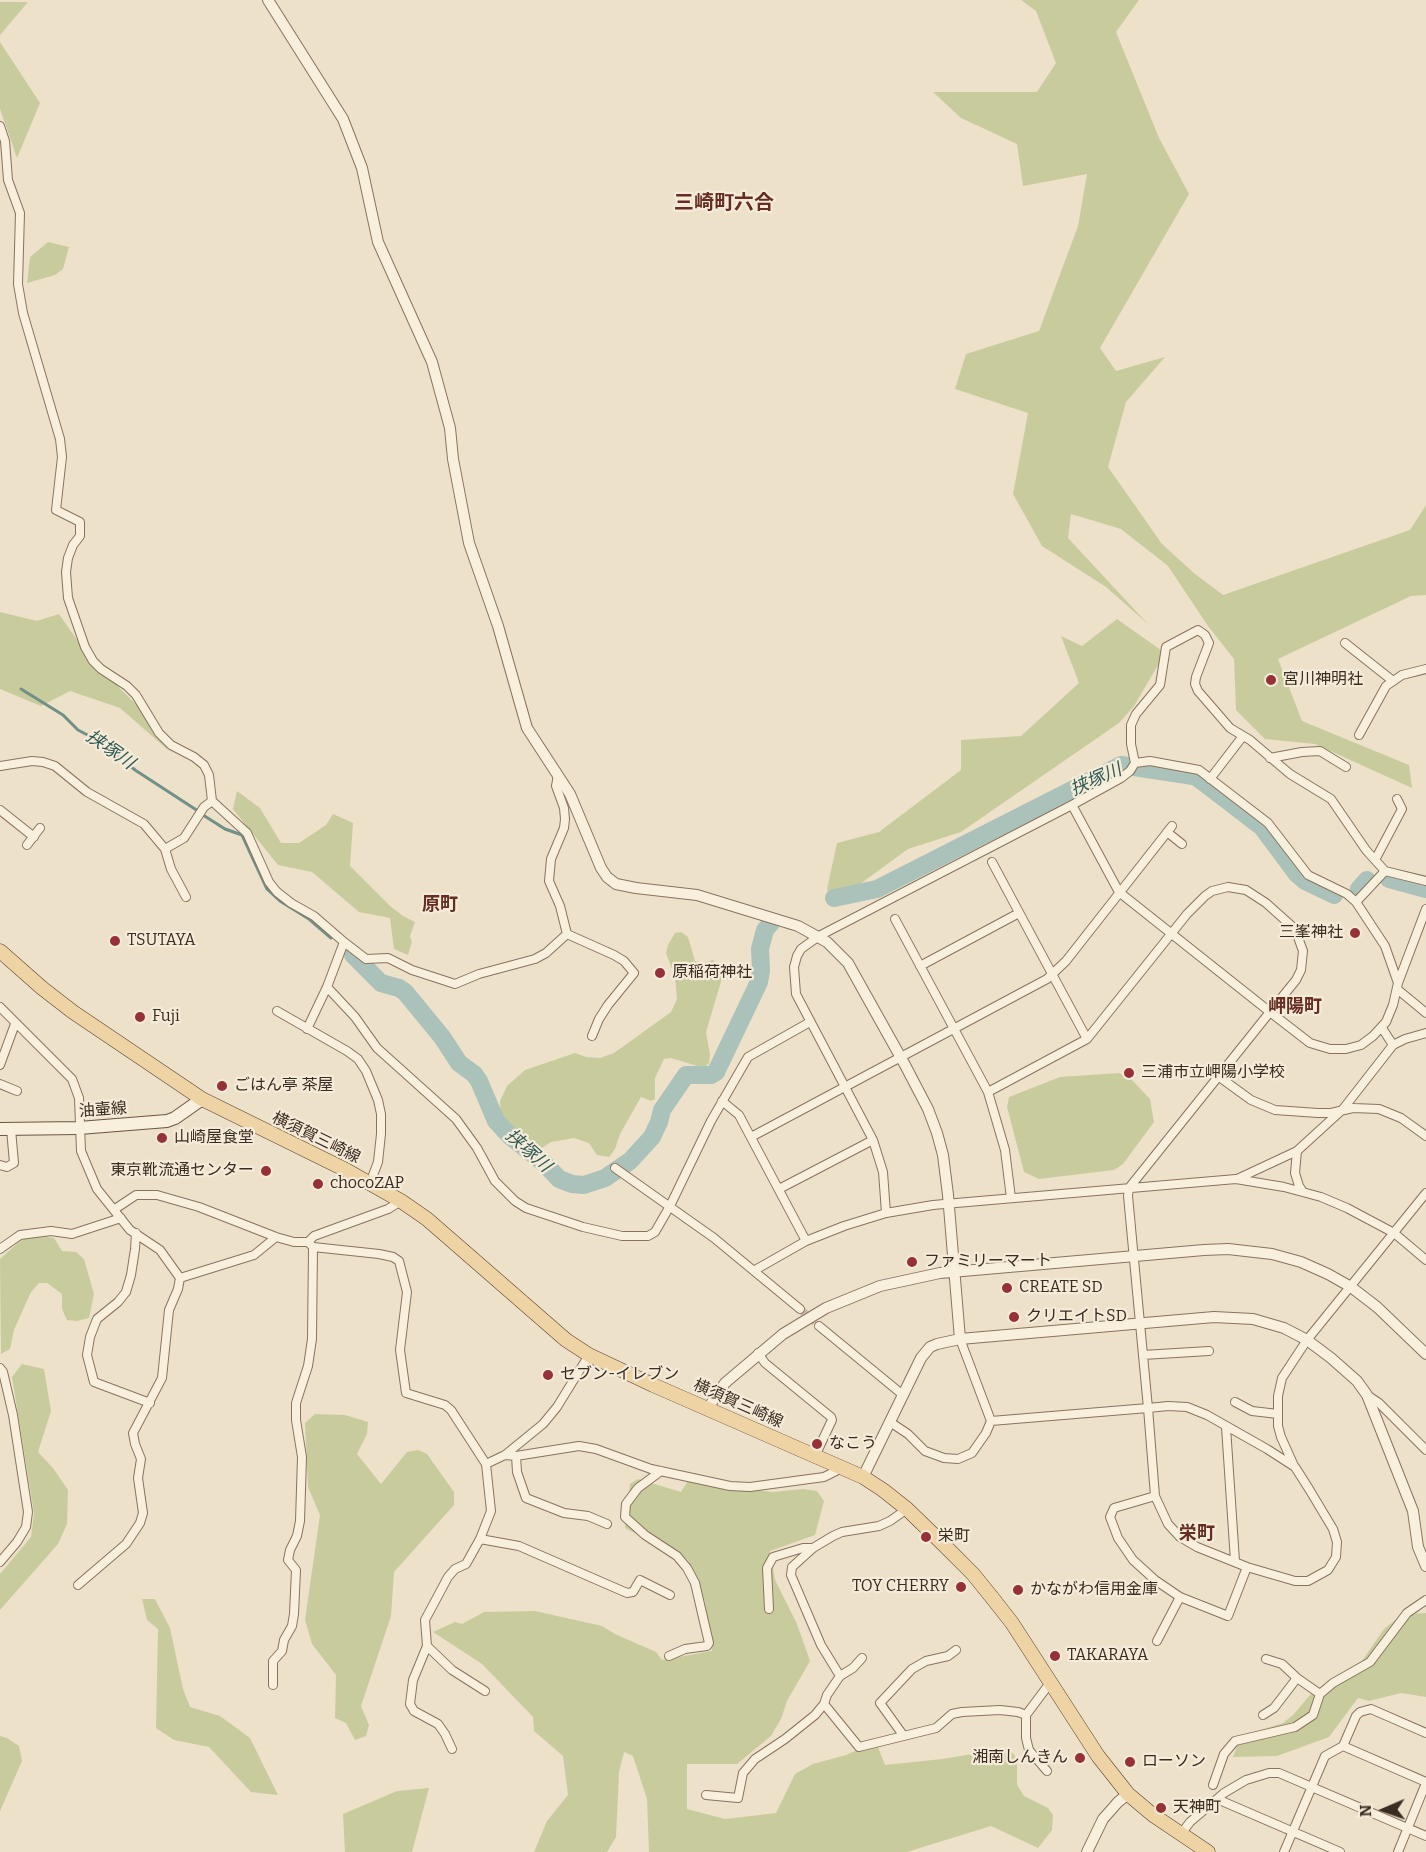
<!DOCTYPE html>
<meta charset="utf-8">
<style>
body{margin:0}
#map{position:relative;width:1426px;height:1852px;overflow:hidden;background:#ede1ca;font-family:Bitter,serif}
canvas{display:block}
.north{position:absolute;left:1354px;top:1780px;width:60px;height:60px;-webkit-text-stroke:4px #f5ebd9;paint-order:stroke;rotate:268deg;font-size:16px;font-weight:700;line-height:24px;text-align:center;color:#3b2c21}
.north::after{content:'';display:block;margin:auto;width:21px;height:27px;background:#3b2c21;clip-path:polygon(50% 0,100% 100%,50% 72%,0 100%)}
</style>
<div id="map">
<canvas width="1426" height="1852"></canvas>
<div class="north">N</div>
</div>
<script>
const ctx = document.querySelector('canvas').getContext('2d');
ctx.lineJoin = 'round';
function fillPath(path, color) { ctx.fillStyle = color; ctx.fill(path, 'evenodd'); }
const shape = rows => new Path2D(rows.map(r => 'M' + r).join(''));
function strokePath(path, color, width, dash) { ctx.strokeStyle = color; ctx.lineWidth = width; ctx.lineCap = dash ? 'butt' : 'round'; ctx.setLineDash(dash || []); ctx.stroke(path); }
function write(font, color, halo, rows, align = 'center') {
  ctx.font = font + ' Bitter,"Noto Sans JP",serif'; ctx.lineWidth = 4.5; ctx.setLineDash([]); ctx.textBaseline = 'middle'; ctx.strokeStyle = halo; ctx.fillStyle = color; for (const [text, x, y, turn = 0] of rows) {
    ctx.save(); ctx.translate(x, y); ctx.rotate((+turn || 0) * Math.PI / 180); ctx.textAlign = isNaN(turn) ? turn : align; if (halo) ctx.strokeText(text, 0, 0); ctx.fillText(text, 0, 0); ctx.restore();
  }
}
const green = shape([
 [1021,0,1139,0,1116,32,1159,138,1189,194,1100,348,1116,371,1165,357,1126,402,1108,467,1162,544,1195,574,1223,595,1410,530,1426,505,1426,595,1411,596,1278,659,1302,721,1409,765,1412,788,1315,744,1265,739,1236,710,1234,659,1208,626,1168,566,1121,529,1071,514,1068,538,1148,624,1106,587,1042,546,1013,494,1028,413,955,389,966,354,1039,331,1078,226,1087,174,1023,186,1017,144,961,118,933,92,1037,92,1056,63,1036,11],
 [0,2,28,2,0,35],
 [0,42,40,103,17,158,0,109],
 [48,242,69,247,63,269,55,275,27,283,30,257],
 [0,612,37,621,59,614,91,660,148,716,168,750,120,708,70,691,41,706,0,689],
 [1117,619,1165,653,1134,706,1119,723,961,832,908,849,834,903,827,889,837,843,879,832,961,770,961,740,1021,736,1079,683,1061,636,1082,646],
 [237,791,260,808,281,843,299,843,326,825,333,814,353,823,350,866,389,905,403,916,415,922,410,936,412,942,408,955,394,949,390,918,359,912,312,872,278,865,233,809],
 [681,932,688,937,695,961,701,964,713,960,720,964,723,975,706,1032,710,1055,709,1063,704,1068,671,1058,664,1059,655,1078,655,1099,651,1101,641,1097,620,1134,615,1149,609,1157,597,1155,589,1143,574,1138,551,1142,542,1148,536,1148,523,1142,501,1118,500,1101,507,1086,525,1070,575,1053,586,1057,600,1058,614,1053,671,1012,677,999,675,977,666,953,668,945,675,933],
 [1119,1073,1132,1080,1150,1099,1154,1122,1123,1164,1114,1170,1039,1179,1024,1172,1007,1107,1009,1097,1060,1077],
 [35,1235,54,1238,62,1251,76,1252,84,1259,94,1294,89,1318,77,1321,67,1320,62,1309,62,1294,47,1283,39,1283,31,1292,14,1330,10,1349,1,1354,0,1259,20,1241],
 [22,1364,44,1369,51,1411,38,1452,53,1468,68,1490,67,1524,58,1544,0,1610,0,1574,31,1537,34,1513,12,1377],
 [315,1414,345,1415,368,1422,367,1434,357,1454,381,1484,407,1452,418,1450,427,1454,454,1492,454,1505,394,1572,391,1616,361,1706,369,1725,366,1736,355,1740,346,1723,335,1718,336,1675,312,1644,305,1620,320,1515,308,1487,305,1423],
 [638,1479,681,1492,688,1481,772,1492,803,1489,817,1491,824,1501,815,1535,770,1551,775,1580,797,1624,810,1661,787,1701,781,1719,771,1736,737,1764,687,1764,687,1809,725,1819,776,1813,795,1774,813,1764,846,1755,876,1742,885,1765,942,1759,1009,1748,1017,1759,1017,1785,1024,1796,1048,1808,1053,1815,1052,1830,1038,1848,991,1826,907,1852,649,1852,647,1799,633,1756,624,1752,619,1772,616,1837,607,1852,534,1852,547,1821,568,1795,563,1756,534,1731,533,1717,482,1664,433,1632,455,1622,462,1624,484,1612,535,1611,602,1626,615,1634,656,1652,662,1660,712,1651,705,1602,688,1560,625,1528,630,1484],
 [142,1599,155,1599,170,1628,183,1689,190,1707,220,1716,250,1738,278,1795,251,1792,209,1747,174,1740,156,1728,158,1629,147,1620],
 [1426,1613,1426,1697,1401,1693,1369,1701,1358,1698,1329,1737,1277,1756,1233,1757,1241,1736,1283,1723,1293,1715,1309,1696,1326,1683,1362,1661,1384,1629,1403,1614],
 [0,1736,7,1738,19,1746,22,1761,0,1811],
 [429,1788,412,1852,345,1852,343,1814,397,1791]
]);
const stream = shape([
 [21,689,63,715,78,730,101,742,135,770,198,811],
 [203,815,225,829,242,835,267,889,280,901,309,919,331,938]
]);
const river = shape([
 [1389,879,1426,889],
 [1359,889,1367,880],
 [834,898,877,889,1121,765,1193,776,1198,778,1262,827,1297,874,1305,881,1334,895],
 [353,955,381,983,399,988,405,992,442,1037,459,1063,474,1074,479,1081,496,1121,511,1137,544,1163,559,1179,572,1184,584,1185,605,1178,630,1161,652,1137,659,1122,662,1110,686,1075,711,1075,716,1072,759,982,761,971,760,949,765,930,771,923]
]);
const minorTunnel = shape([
 [800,1309,819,1326]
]);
const minor = shape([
 [0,126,5,141,8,180,20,213,18,284,23,313,60,439,62,457,56,510,80,522,80,536,73,545,68,558,66,572,68,598,85,647,93,661,101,669,127,686,136,695,159,733,171,745,194,757,204,765,209,775,212,801,247,833,269,882,277,892,291,903,314,916,344,942,327,987,307,1029],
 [1345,643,1393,681],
 [1359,735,1386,686,1402,675,1426,669],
 [1270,758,1302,752,1320,751,1346,767],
 [1135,763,1150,761,1199,770,1268,823,1308,875,1347,894,1356,902,1385,946,1398,983],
 [0,766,32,761,43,762,55,766,87,792,144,824,165,849,171,869,186,897],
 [1210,779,1243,736],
 [0,810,34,837],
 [1167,832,1182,844],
 [27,845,40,828],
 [165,849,184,838,204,807,212,801],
 [1375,860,1402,809,1397,799],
 [992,862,1087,1039],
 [1356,902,1385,871],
 [895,919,988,1092],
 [567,934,614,955,624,961,634,973,608,1005,599,1019,592,1036],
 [344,942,366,959,388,958,412,970,455,984,479,974,535,959,546,953,567,934,560,906,549,881,551,859,564,828,565,819,564,808,556,786,558,775],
 [920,966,1019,913],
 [327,987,355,1017,377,1048,456,1119,477,1148,495,1181,515,1201,526,1208,583,1227,622,1236,648,1236,655,1232,670,1206,711,1121,748,1057,810,1022],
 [1397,989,1426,1013],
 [0,1007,72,1079,79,1098,81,1151,97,1189,130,1230,160,1250,180,1278,178,1289,169,1310,162,1378,133,1433,135,1444,141,1459,138,1478,143,1513,140,1523,126,1544,78,1585],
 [277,1011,347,1051,358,1059,366,1071,378,1100,381,1114,381,1134,378,1162,370,1183],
 [1382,1028,1393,1045],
 [0,1065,15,1024],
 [1218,1076,1251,1100,1275,1110,1318,1113,1331,1113,1353,1108,1379,1109,1401,1118,1426,1136],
 [0,1084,17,1091],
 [722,1101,739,1115,806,1241],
 [751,1137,1047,979,1066,961,1172,826],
 [1297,1151,1295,1173,1299,1186,1303,1192],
 [0,1165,7,1167,14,1163,11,1129],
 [615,1168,714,1238,800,1309],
 [1237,1179,1297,1151,1343,1109,1393,1045,1405,1039,1426,1033],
 [779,1189,873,1140],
 [1011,1198,1005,1150,988,1092,1087,1039,1187,914,1205,896,1212,891,1228,887,1246,890,1266,903,1295,929,1303,951,1301,970,1296,980,1270,1012,1310,1043,1330,1049,1346,1049,1361,1045,1373,1036,1386,1022,1393,1005,1398,983,1426,909],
 [115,1209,136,1195,157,1195,199,1207,276,1237,294,1242,308,1242,314,1236,388,1209,401,1201],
 [886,1213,883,1172,873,1140,796,994,794,967,797,956,801,949,819,936,1072,805,1121,778,1130,771,1135,763,1131,744,1131,725,1136,714,1160,685,1166,647,1198,630,1205,635,1209,643,1196,677,1195,684,1198,691,1230,728,1250,740,1290,774,1331,799,1366,850,1385,871,1426,881],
 [136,1233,135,1249,131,1275,126,1292,118,1302,97,1319,90,1337,87,1355,94,1382,150,1403],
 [308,1242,313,1247,379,1254,393,1257,399,1261,407,1292,400,1350,406,1393,445,1405,451,1410,486,1464,491,1511,480,1539,466,1564,455,1569,448,1577,425,1620,427,1646,452,1670,485,1691],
 [0,1249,20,1235,51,1231,72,1234,121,1218],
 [755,1270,806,1241,844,1226,886,1213,933,1205,1236,1179,1284,1187,1321,1197,1347,1208,1394,1233,1426,1260],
 [180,1278,254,1255,276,1237],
 [819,1326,903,1395],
 [960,1339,991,1421,1148,1408,1168,1406,1187,1407,1207,1415,1267,1449,1295,1467,1309,1489,1333,1529,1337,1542,1336,1557,1328,1570,1308,1581,1295,1581,1247,1567,1197,1547,1180,1537,1168,1524,1155,1496,1148,1408,1128,1196,1129,1188,1270,1012,1119,892,1072,805],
 [758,1353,765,1363,831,1417,832,1420,815,1456],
 [1143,1355,1209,1351],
 [0,1368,3,1372,13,1415,28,1512,26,1527,17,1542,0,1562],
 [1367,1395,1379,1403,1426,1450],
 [1235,1402,1252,1411,1278,1414],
 [890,1422,908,1434,925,1451,944,1458,958,1459,972,1453,986,1433,991,1421],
 [1226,1427,1235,1561],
 [505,1455,516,1456,579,1446,596,1449,651,1469,730,1486,750,1487,824,1477,842,1468],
 [516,1456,517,1472,526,1498,564,1513,588,1516,607,1524],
 [486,1464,505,1455,543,1424,557,1407,589,1355],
 [1294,1466,1281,1437,1278,1426,1278,1396,1282,1378,1307,1340,1426,1193],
 [661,1471,638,1488,626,1504,625,1517,645,1535,677,1556,687,1568,695,1583,709,1643,707,1646,685,1649,669,1656],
 [1155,1496,1114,1508,1110,1517,1118,1538,1133,1560,1155,1580,1180,1597,1228,1616,1247,1567],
 [480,1539,519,1546,627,1593,633,1592,640,1580,670,1595],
 [769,1609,767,1568,773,1557,803,1548,813,1548],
 [1157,1641,1180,1597],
 [427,1646,413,1680,410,1704,414,1711,438,1724,445,1734,452,1749],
 [862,1658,853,1668,840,1676,821,1645,791,1575,792,1567,813,1548,833,1536,842,1532,879,1526,890,1521,907,1509],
 [1266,1659,1282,1664,1297,1678],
 [840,1676,827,1695,824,1704,859,1747,936,1728,952,1714,962,1712,1000,1710,1018,1712,1026,1715,1050,1683],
 [273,1685,273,1661,282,1651,284,1640,292,1626,294,1614,296,1570,288,1560,290,1550,297,1536,300,1521,302,1457,296,1420,296,1403,308,1366,312,1339,313,1247],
 [1026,1715,1026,1738,1029,1750,1047,1771],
 [1263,1715,1274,1708,1297,1678,1320,1694],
 [903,1735,880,1703,912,1669,926,1661,948,1656,956,1650],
 [1343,1746,1426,1782],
 [1213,1785,1224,1754,1235,1741,1295,1727,1313,1715,1320,1694,1333,1683,1370,1662,1407,1613,1426,1600],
 [706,1795,738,1798,743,1773,755,1759,785,1739,815,1715,824,1704],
 [1217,1799,1340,1852],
 [1181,1834,1190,1822,1224,1793,1246,1780,1269,1773,1279,1773,1426,1836],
 [1284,1852,1325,1756,1343,1746,1356,1716,1360,1712,1371,1709,1426,1733],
 [1398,1852,1426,1783]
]);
const tertiary = shape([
 [268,0,343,119,362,168,378,242,432,362,450,428,453,459,469,543,498,626,527,728,570,794,601,868,607,877,616,884,636,888,697,895,798,926,827,942,848,963,905,1065,928,1109,937,1133,943,1155,948,1195,960,1339],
 [708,1408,725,1383,783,1334,826,1308,880,1286,940,1273,1204,1250,1228,1249,1272,1254,1301,1262,1328,1274,1351,1287,1377,1307,1426,1354],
 [863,1477,921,1358,930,1347,937,1344,960,1339,1214,1317,1253,1319,1284,1328,1307,1340,1331,1358,1357,1381,1367,1395,1413,1511,1418,1547,1426,1566],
 [1087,1852,1103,1819,1118,1802,1128,1794]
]);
const secondary = shape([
 [0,1129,79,1128,167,1121,175,1118,202,1099]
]);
const primary = shape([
 [0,951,42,988,73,1012,202,1099,346,1170,401,1201,427,1219,566,1340,589,1355,653,1385,863,1477,883,1490,907,1509,942,1543,973,1574,994,1600,1012,1623,1098,1756,1128,1794,1153,1815,1208,1852]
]);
const markers = [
 [1271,680,6,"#963137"],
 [1355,933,6,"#963137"],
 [115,941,6,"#963137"],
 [660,973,6,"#963137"],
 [140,1017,6,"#963137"],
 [1129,1073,6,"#963137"],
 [222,1086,6,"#963137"],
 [162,1138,6,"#963137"],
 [266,1171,6,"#963137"],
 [318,1184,6,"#963137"],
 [912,1262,6,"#963137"],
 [1007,1288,6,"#963137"],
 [1014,1317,6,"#963137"],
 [548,1375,6,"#963137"],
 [817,1444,6,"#963137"],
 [926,1537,6,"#963137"],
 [961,1587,6,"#963137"],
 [1018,1590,6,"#963137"],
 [1055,1656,6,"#963137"],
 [1080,1758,6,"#963137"],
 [1130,1762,6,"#963137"],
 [1161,1808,6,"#963137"]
];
const poiNames = [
 ["宮川神明社",1283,680],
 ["三峯神社",1343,933,"right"],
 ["TSUTAYA",127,941],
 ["原稲荷神社",672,973],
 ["Fuji",152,1017],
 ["三浦市立岬陽小学校",1141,1073],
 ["ごはん亭 茶屋",234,1086],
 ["山崎屋食堂",174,1138],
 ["東京靴流通センター",254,1171,"right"],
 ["chocoZAP",330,1184],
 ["ファミリーマート",924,1262],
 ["CREATE SD",1019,1288],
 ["クリエイトSD",1026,1317],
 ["セブン-イレブン",560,1375],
 ["なこう",829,1444],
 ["栄町",938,1537],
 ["TOY CHERRY",949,1587,"right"],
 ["かながわ信用金庫",1030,1590],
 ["TAKARAYA",1067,1656],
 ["湘南しんきん",1068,1758,"right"],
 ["ローソン",1142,1762],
 ["天神町",1173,1808]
];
const streetNames = [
 ["油壷線",103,1110,-4],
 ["横須賀三崎線",316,1138,26],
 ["横須賀三崎線",738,1404,24]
];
const waterNames = [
 ["挟塚川",110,750,35],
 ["挟塚川",1096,780,-24],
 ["挟塚川",528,1151,42]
];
const neighbourhoodNames = [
 ["原町",440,905],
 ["岬陽町",1295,1007],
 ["栄町",1197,1534]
];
const quarterNames = [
 ["三崎町六合",724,203]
];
fillPath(green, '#c8cc9d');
strokePath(stream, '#719087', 3);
strokePath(river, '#aac2ba', 18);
strokePath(minorTunnel, '#c9bda8', 8, [8, 4]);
strokePath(minor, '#89735f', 10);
strokePath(tertiary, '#89735f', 12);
strokePath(secondary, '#6c5441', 14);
strokePath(primary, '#584232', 15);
strokePath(minor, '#f8efdd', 8);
strokePath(tertiary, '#f8efdd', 10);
strokePath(secondary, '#f8efdd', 12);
strokePath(primary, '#eed3a4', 14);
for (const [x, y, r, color] of markers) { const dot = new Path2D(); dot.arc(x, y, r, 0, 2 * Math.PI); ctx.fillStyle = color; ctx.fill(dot); strokePath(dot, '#f5ebd9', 2); }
write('16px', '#3b2c21', '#f5ebd9', poiNames, 'left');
write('16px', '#3b2c21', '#f5ebd9', streetNames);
write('italic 18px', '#315a55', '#f5ebd9', waterNames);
write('bold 18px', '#662d22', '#f5ebd9', neighbourhoodNames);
write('bold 20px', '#662d22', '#f5ebd9', quarterNames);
</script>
